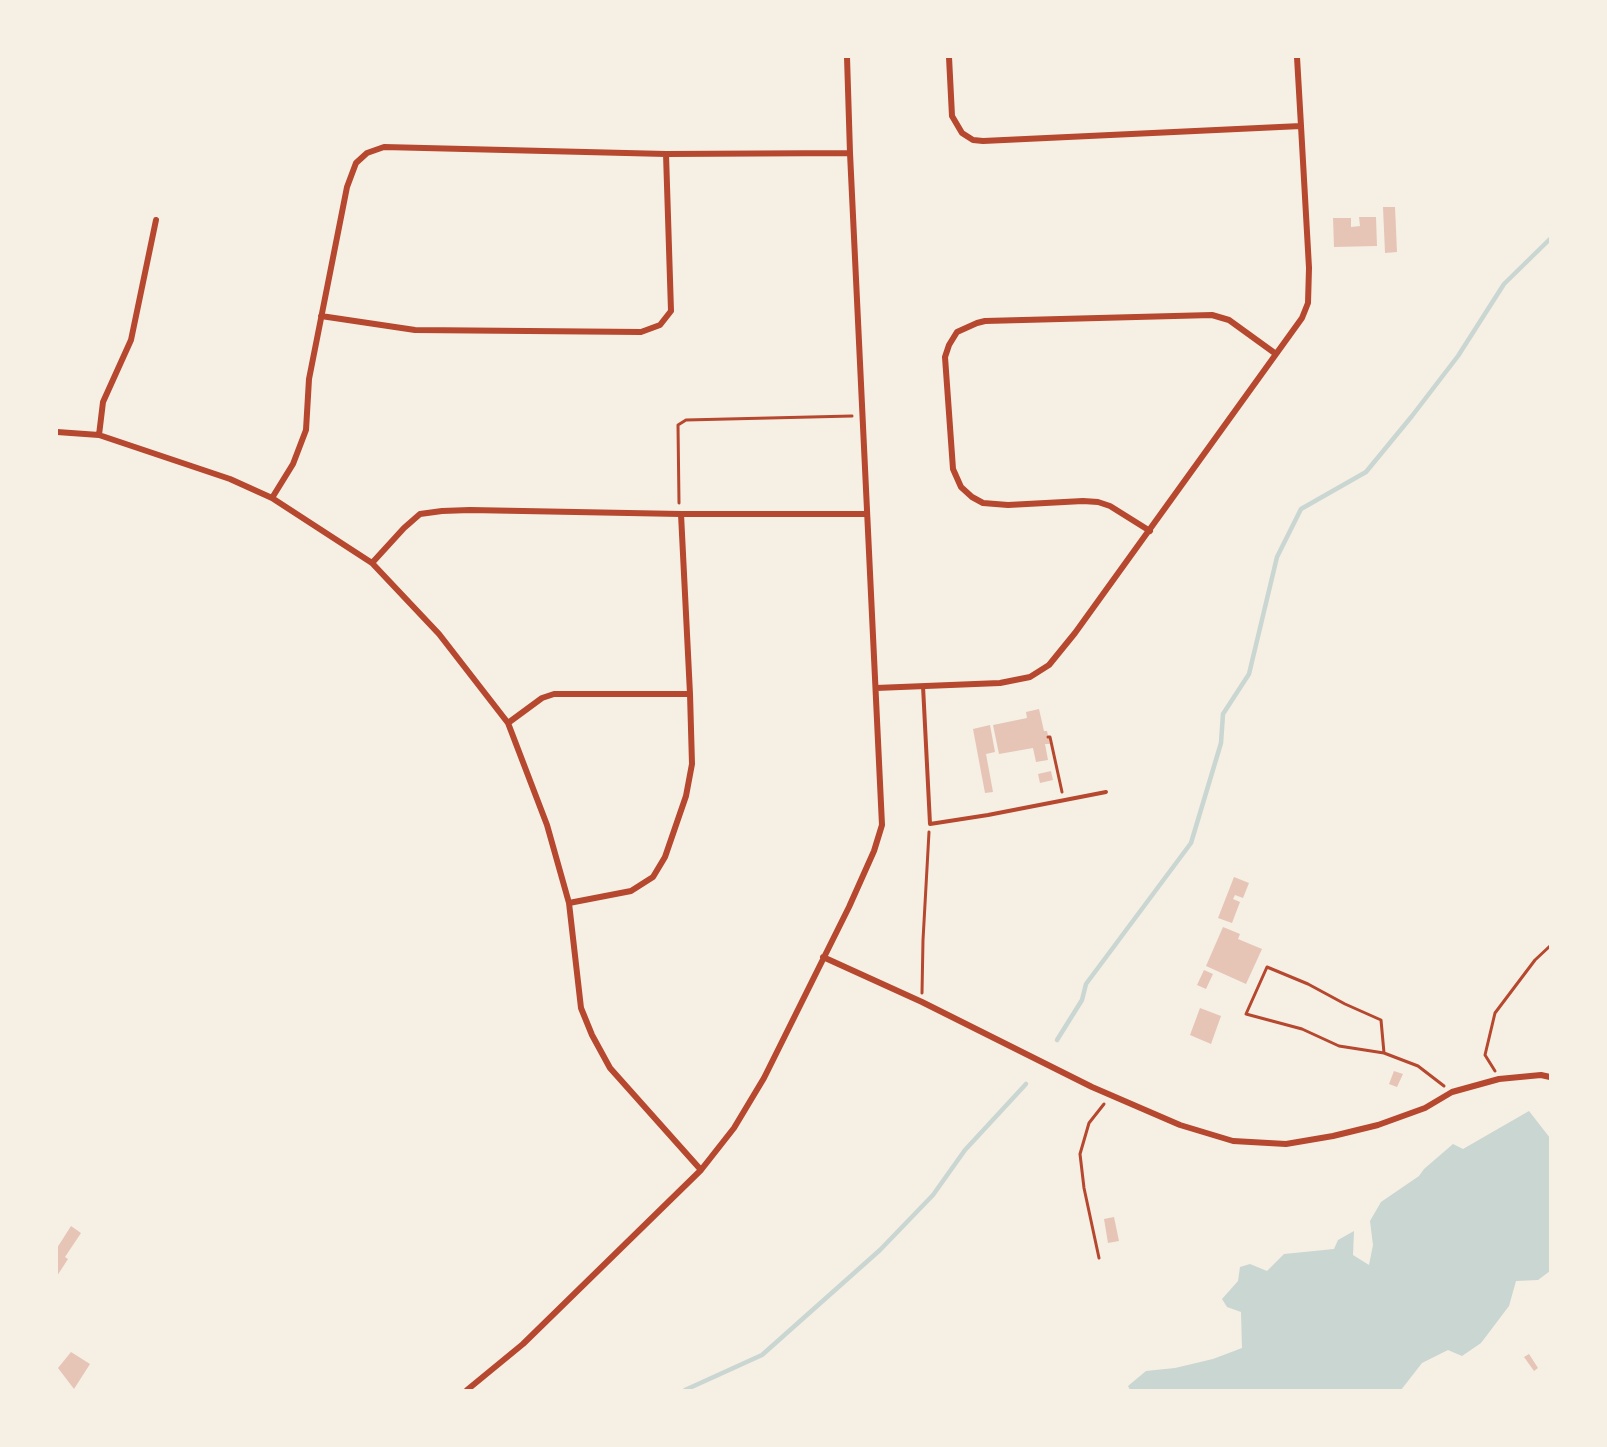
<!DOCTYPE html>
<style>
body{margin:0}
#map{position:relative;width:1607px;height:1447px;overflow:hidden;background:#f6efe4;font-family:"Source Serif 4",serif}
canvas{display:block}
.frame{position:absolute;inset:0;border:58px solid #f6efe4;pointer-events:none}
</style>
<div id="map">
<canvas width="1607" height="1447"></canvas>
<div class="frame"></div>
</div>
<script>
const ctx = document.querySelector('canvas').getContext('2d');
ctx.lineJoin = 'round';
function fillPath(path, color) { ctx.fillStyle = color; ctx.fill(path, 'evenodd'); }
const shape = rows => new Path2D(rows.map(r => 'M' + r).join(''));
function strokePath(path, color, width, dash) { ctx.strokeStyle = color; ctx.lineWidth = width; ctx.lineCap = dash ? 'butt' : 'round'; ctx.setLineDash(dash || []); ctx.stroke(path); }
const water = shape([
 [1529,1111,1550,1138,1550,1271,1538,1280,1516,1281,1509,1306,1481,1343,1462,1356,1448,1350,1422,1363,1401,1390,1368,1389,1366,1390,1130,1390,1128,1386,1146,1371,1175,1368,1213,1359,1242,1348,1241,1312,1227,1307,1222,1299,1238,1281,1240,1267,1250,1264,1267,1271,1284,1254,1334,1249,1338,1240,1354,1231,1353,1255,1369,1265,1373,1245,1370,1221,1381,1202,1419,1176,1424,1169,1453,1144,1463,1149]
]);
const stream = shape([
 [1057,1040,1082,1000,1086,984,1191,843,1221,743,1223,714,1249,674,1277,557,1301,509,1366,472,1412,416,1458,356,1504,284,1550,239],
 [685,1390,762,1355,880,1250,933,1195,965,1150,1026,1084]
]);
const building = shape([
 [1383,207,1395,207,1397,252,1385,253],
 [1359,217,1376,217,1377,246,1334,247,1333,218,1351,218,1351,227,1360,226],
 [1039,709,1044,731,1047,731,1050,744,1045,744,1048,760,1036,762,1033,748,999,754,993,725,1027,718,1026,712],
 [990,725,995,752,986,754,993,792,985,793,973,729],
 [1051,771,1053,780,1040,783,1038,774],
 [1234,877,1249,883,1243,898,1235,895,1233,899,1240,902,1232,923,1218,918],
 [1223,927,1240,934,1238,939,1262,949,1246,984,1206,966],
 [1204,970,1213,974,1206,989,1197,985],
 [1200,1008,1221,1016,1211,1044,1190,1035],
 [1394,1071,1403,1074,1397,1087,1389,1084],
 [1114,1217,1119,1241,1108,1243,1104,1219],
 [71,1226,81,1233,65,1257,68,1259,57,1276,57,1248],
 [71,1352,90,1364,74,1389,58,1368],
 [1529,1354,1538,1368,1534,1371,1524,1357]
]);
const path = shape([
 [679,503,678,425,686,420,852,416],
 [1048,737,1050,737,1062,792],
 [922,993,923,940,929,832],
 [1384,1053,1381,1020,1345,1004,1308,984,1267,967,1246,1014,1302,1029,1339,1046,1384,1053,1418,1066,1444,1086],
 [1495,1071,1485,1055,1495,1013,1535,960,1550,946],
 [1099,1258,1084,1188,1080,1154,1089,1123,1104,1104]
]);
const service = shape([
 [923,686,930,824,988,815,1106,792]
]);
const minor = shape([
 [949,57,952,116,962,133,973,140,983,141,1301,126,1297,57],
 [321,316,415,330,641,332,660,325,671,311,666,154],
 [57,432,99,435,230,479,272,498,372,563,439,634,508,723,547,825,569,903,581,1008,592,1035,610,1068,701,1170],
 [99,435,103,402,131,340,156,220],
 [272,498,293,464,306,430,309,379,347,187,356,163,367,153,384,147,666,154,850,153],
 [1150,531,1110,506,1098,502,1083,501,1008,505,983,503,972,497,961,487,953,469,945,357,949,345,957,332,977,323,985,321,1212,315,1229,320,1276,354],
 [372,563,404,528,420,514,442,511,470,510,681,514,867,514],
 [876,688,1000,683,1030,677,1049,665,1075,633,1302,318,1308,303,1309,268,1301,126],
 [508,723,542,698,554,694,690,694],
 [569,903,631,891,653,877,665,857,686,796,692,764,690,694,681,514],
 [823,957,922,1002,1092,1087,1180,1125,1233,1141,1286,1144,1333,1136,1378,1125,1425,1108,1452,1092,1499,1079,1541,1075,1550,1077],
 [467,1390,523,1344,701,1170,734,1128,764,1078,849,907,874,851,882,825,850,153,847,57]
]);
fillPath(water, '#c9d6d2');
strokePath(stream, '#c9d6d2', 4.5);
fillPath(building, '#e6c5b7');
strokePath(path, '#b5482f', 3);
strokePath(service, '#b5482f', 4);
strokePath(minor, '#b5482f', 6);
</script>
